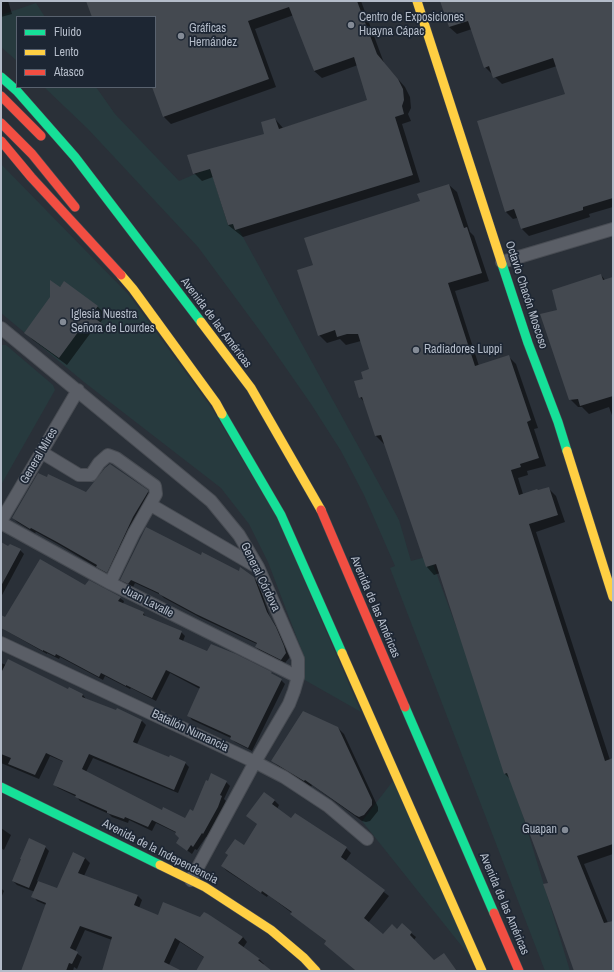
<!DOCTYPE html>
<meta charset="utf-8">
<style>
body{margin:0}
#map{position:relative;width:614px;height:972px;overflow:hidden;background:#2a3038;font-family:"Archivo Narrow",sans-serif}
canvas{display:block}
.frame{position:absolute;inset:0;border:2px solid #b4bcc9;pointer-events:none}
.legend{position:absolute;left:16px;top:16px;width:140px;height:72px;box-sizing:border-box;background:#1d2633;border:1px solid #59626f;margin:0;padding:5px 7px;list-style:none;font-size:12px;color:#b4bcc9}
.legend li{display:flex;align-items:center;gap:8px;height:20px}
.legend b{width:20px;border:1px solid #59626f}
</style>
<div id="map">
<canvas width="614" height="972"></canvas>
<div class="frame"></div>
<ul class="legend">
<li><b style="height:5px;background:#16e098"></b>Fluido</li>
<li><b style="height:5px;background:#ffcf43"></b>Lento</li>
<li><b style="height:5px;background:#f24e42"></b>Atasco</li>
</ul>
</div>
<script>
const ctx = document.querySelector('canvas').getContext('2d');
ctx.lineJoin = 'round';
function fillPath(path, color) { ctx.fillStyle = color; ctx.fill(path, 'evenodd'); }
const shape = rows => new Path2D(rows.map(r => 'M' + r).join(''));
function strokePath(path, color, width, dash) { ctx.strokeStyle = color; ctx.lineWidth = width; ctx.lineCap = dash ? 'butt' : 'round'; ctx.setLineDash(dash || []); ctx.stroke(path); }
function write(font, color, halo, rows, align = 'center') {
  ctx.font = font + ' "Archivo Narrow",sans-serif'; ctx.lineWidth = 3.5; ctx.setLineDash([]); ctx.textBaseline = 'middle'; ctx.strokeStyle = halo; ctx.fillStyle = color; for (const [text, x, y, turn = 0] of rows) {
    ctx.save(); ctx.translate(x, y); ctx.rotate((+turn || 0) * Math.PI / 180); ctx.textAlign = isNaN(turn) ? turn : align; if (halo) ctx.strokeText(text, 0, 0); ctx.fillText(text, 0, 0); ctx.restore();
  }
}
const green = shape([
 [36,3,45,17,17,17,17,61,1,47,1,15],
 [44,87,96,87,115,114,179,181,209,168,238,228,399,520,411,561,430,556,486,707,524,819,570,971,545,971,390,568,395,566,364,495,341,451,311,404,263,335,198,247,88,129],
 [1,164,129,295,211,407,277,517,361,712,303,679,305,659,268,562,249,524,221,488,84,382,1,313],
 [1,345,6,345,53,385,55,390,1,485],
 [393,781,476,964,362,821]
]);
const shadow = shape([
 [1,1,8,1,12,14,1,17],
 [87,1,361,1,384,63,405,87,410,97,411,108,408,114,411,121,402,124,420,182,243,237,228,225,213,177,202,181,194,173,266,134,275,119,283,128,369,101,358,65,322,78,314,71,294,15,255,29,276,87,171,124,164,117,153,87,155,87,155,17,93,17],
 [445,1,613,1,613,207,589,214,590,217,529,236,522,229,517,218,513,219,506,212,567,95,557,66,502,84,485,67,472,29,457,34,449,27],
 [449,185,457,192,470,232,474,236,489,281,455,291,479,366,508,356,516,364,538,428,534,429,546,466,527,471,528,475,518,478,523,494,548,488,556,496,565,522,536,532,610,760,613,759,613,854,584,864,608,923,613,922,613,971,575,971,550,884,510,779,505,774,440,573,434,575,427,567,385,443,384,444,376,436,364,402,360,397,365,379,370,370,361,341,346,345,340,339,327,343,319,335,314,266],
 [601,275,605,280,613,278,613,418,609,407,589,414,582,407,578,407,570,399,558,311],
 [64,282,98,307,106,315,100,323,109,332,92,331,67,365,33,340,25,332],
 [147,491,152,496,111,576,63,547,36,532,35,533,17,522,13,518,87,494],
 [1,543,9,548,20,550,24,554,1,597],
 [201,556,253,578,258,582,270,617,280,632,290,657,285,663,260,651,256,647,257,644,201,618,164,598,161,595,135,583,133,587,125,583,121,579],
 [86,587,120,598,124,601,123,604,143,613,147,618,181,632,185,636,183,641,208,653,235,655,271,673,281,680,285,684,252,751,235,742,231,738,192,720,189,716,200,689,170,673,156,701,131,688,130,689,105,676,103,680,60,657,59,659,47,653,47,654,5,630],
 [1,663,83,695,86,699,117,711,117,710,142,721,146,725,137,744,170,758,185,763,189,767,178,793,93,758,86,772,162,811,185,819,226,782,230,786,224,799,226,801,222,812,207,837,206,837,197,850,195,849,192,854,177,843,180,838,177,833,156,823,152,831,129,820,128,823,112,817,109,814,80,801,77,797,58,788,54,784,64,762,50,756,39,779,1,763],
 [338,728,344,734,378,807,378,811,370,821,366,822,362,821,312,785,311,787,278,766,272,760],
 [274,800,279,805,277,809,292,819,295,815,346,848,351,853,345,862,389,896,368,923,383,935,397,930,411,933,416,937,414,940,434,961,444,954,457,971,356,971,331,949,327,942,297,918,292,913,268,895,267,897,227,871,222,866,244,846],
 [1,828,11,835,4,850,1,848],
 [45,847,49,851,37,881,57,890,85,858,90,863,84,876,137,895,142,900,139,908,159,916,243,937,247,942,243,948,259,959,264,964,263,965,270,971,198,971,205,958,180,942,168,967,169,971,103,971,112,940,85,930,75,952,82,957,77,969,74,967,73,971,22,971,46,905,37,901,33,896,35,892,17,885,13,881],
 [1,888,4,891,1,898]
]);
const building = shape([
 [86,1,357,1,377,54,398,79,403,89,404,100,402,106,404,114,395,117,413,175,235,230,233,224,228,225,210,169,193,174,187,155,264,134,261,122,275,118,279,129,367,100,354,57,314,71,289,7,248,21,269,79,163,117,152,87,155,87,155,17,92,17],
 [440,1,613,1,613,198,583,207,583,210,521,229,514,209,505,212,477,121,565,94,553,58,493,78,489,66,484,68,468,21,449,27],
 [449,184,464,228,467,227,482,273,448,283,475,366,509,355,531,420,527,422,539,458,520,464,521,467,511,470,519,495,537,489,538,490,549,487,558,515,529,524,605,761,613,758,613,844,577,856,604,923,613,921,613,971,574,971,543,884,548,883,507,773,504,774,436,564,426,567,381,435,375,436,362,397,359,398,354,381,363,379,361,372,369,369,358,334,347,334,337,337,335,330,318,336,297,270,313,265,304,238,420,201,417,194],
 [601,274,603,280,613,277,613,396,580,406,578,399,569,400,540,314,557,310,552,290],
 [50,280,60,287,64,281,98,306,91,316,103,324,84,324,59,358,24,333,50,297],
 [110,464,148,490,148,492,133,517,107,573,96,567,97,565,57,542,31,528,30,529,12,518,38,473,47,477,48,474,86,492,105,468],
 [146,527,201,555,202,552,239,571,240,567,254,577,267,612,276,627,284,646,286,653,281,660,255,647,257,643,196,614,159,594,159,593,131,580,128,584,120,580],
 [1,542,8,546,10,544,21,549,1,586],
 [40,559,85,585,89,580,121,597,118,601,144,612,143,615,182,631,179,639,207,651,211,644,236,654,272,672,271,673,282,679,248,748,230,739,231,736,187,716,200,687,166,670,152,698,126,685,126,686,101,673,99,677,56,654,55,656,43,650,43,651,1,628,1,615,5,617],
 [8,659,68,689,69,687,83,694,82,697,116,710,117,708,142,720,133,742,169,757,170,755,186,762,174,790,89,754,82,769,162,810,163,807,185,818,190,809,193,811,206,780,208,781,211,773,227,781,220,795,222,796,218,807,203,834,202,833,193,847,191,845,187,851,176,843,179,838,175,834,176,832,152,820,148,827,125,817,124,819,107,813,107,811,75,797,76,795,53,785,63,761,46,753,35,775,8,764,11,758,1,754,1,673],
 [303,711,338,727,372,800,372,805,364,815,359,817,355,815,305,780,304,781,271,761],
 [264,792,275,800,272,804,291,818,295,813,347,847,341,857,385,890,364,918,383,934,392,924,397,929,402,923,412,932,410,935,434,960,444,953,457,971,356,971,324,944,326,941,290,914,292,912,262,891,261,893,221,866,228,855,225,853,235,839,244,845,257,824,246,816],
 [29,838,46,846,29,888,12,881,21,859,20,859],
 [73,852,85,858,78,873,138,895,134,905,158,915,163,902,200,917,204,912,208,914,243,937,238,943,260,959,258,960,272,971,196,971,204,957,175,938,164,962,182,971,102,971,112,937,80,926,70,948,78,952,72,964,69,963,66,971,21,971,46,903,31,897,38,881,57,888]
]);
const street = shape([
 [502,262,613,229],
 [1,328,211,501,239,535,258,567,298,659,298,677,294,691,289,704,255,762,191,880],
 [41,452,79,475,91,475,99,463,108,455,116,458,155,486,156,494,134,533,110,583],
 [151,505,257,567],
 [1,521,78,390],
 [1,523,110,583,298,677],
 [1,643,255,762,284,777,328,806,367,839]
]);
const fast = shape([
 [1,77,17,91,75,157,201,322],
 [502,264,528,343,558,422,567,451],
 [222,414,281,515,342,653],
 [405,707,494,913],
 [1,787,160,865]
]);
const slow = shape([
 [417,1,502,264],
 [121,275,133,289,216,403,222,414],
 [201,322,251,388,321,510],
 [567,451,613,597],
 [342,653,482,971],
 [160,865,205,887,271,930,304,958,316,971]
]);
const jam = shape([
 [1,96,41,136],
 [1,123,32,154,75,207],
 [1,141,31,177,121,275],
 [321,510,405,707],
 [494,913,519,971]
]);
const markers = [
 [351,25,4,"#848b96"],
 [181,36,4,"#848b96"],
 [63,322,4,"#848b96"],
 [416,350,4,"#848b96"],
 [565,830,4,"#848b96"]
];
const poiNames = [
 ["Centro de Exposiciones",359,18],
 ["Huayna Cápac",359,32],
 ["Gráficas",189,29],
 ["Hernández",189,43],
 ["Iglesia Nuestra",71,315],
 ["Señora de Lourdes",71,329],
 ["Radiadores Luppi",424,350],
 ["Guapan",557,830,"right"]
];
const streetNames = [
 ["Octavio Chacón Moscoso",526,295,72],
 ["Avenida de las Américas",216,323,53],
 ["General Mires",39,456,-60],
 ["General Córdova",260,577,64],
 ["Juan Lavalle",148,602,27],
 ["Avenida de las Américas",375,607,67],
 ["Batallón Numancia",190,731,25],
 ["Avenida de la Independencia",160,852,27],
 ["Avenida de las Américas",504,904,67]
];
fillPath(green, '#273a3e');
fillPath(shadow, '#0007');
fillPath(building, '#444950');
strokePath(street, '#484c53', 14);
strokePath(fast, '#484c53', 10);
strokePath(slow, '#484c53', 10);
strokePath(jam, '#484c53', 10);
strokePath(street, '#5a5e66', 12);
strokePath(fast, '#16e098', 9);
strokePath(slow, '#ffcf43', 9);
strokePath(jam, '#f24e42', 9);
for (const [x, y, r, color] of markers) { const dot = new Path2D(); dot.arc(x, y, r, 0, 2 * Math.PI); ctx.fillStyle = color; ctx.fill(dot); strokePath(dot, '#1d2633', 1.5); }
write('12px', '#b4bcc9', '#1d2633', poiNames, 'left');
write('12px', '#b4bcc9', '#1d2633', streetNames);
</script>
